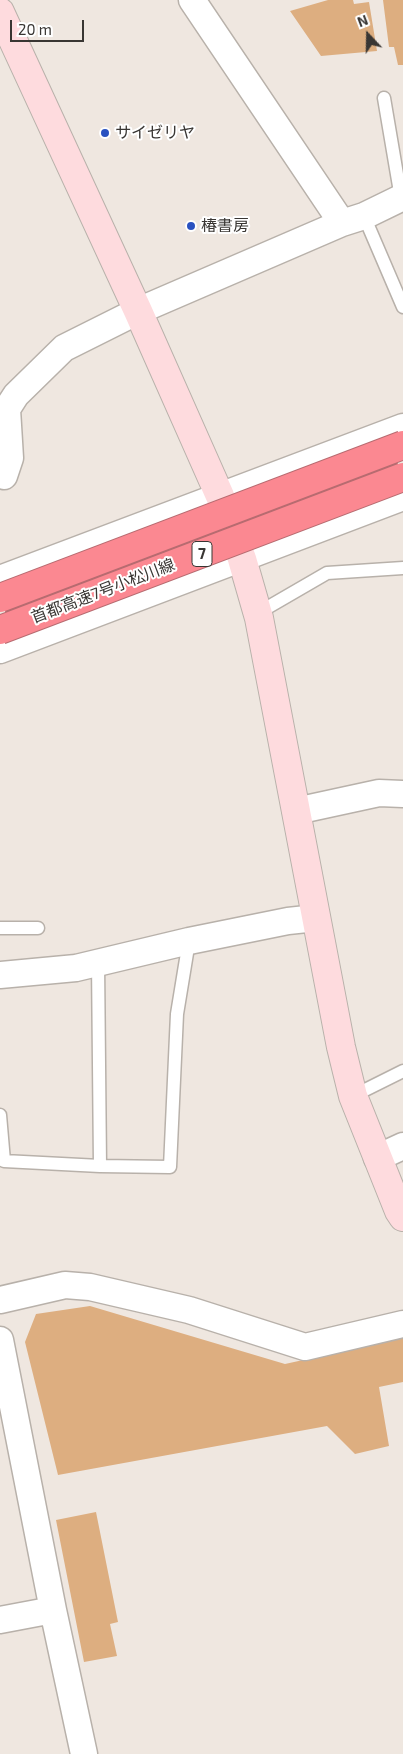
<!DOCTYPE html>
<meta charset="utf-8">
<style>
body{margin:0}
#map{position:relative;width:403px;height:1754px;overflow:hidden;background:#efe7e0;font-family:"Exo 2",sans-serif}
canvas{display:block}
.north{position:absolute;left:343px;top:10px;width:50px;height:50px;-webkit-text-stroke:4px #fff;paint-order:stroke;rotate:339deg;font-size:14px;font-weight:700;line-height:20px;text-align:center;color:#393633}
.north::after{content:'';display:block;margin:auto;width:18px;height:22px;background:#393633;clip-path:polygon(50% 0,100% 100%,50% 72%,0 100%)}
.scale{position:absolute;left:10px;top:20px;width:74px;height:22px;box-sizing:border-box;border:2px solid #393633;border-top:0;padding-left:6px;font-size:15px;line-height:18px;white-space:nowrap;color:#393633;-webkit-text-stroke:4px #fff;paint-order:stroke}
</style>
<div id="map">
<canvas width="403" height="1754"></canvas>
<div class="north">N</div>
<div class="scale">20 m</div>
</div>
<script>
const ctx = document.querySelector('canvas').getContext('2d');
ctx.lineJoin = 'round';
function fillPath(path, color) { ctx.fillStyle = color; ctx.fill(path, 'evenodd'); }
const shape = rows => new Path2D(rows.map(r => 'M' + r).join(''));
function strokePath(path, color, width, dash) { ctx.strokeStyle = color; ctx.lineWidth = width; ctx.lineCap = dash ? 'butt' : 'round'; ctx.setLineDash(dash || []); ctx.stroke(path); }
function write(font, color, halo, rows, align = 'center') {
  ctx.font = font + ' "Exo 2","Noto Sans JP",sans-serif'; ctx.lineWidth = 4; ctx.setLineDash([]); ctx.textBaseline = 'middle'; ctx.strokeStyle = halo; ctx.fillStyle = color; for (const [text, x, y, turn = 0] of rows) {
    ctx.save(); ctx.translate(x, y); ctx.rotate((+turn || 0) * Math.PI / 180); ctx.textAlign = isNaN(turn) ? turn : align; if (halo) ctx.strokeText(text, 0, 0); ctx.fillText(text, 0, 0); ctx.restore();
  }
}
const green = shape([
 [328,0,353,0,354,4,369,2,377,51,321,56,290,11],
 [383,0,403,0,403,65,398,65,394,47,389,47],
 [90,1306,285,1364,403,1338,403,1382,379,1387,389,1446,355,1454,327,1426,58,1475,25,1342,36,1314],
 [96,1512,118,1622,110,1624,117,1656,84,1662,56,1520]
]);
const lane = shape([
 [384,98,401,198],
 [364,216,403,307],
 [258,613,327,573,403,568],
 [0,928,38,928],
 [353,1096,403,1071],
 [0,1115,4,1161,100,1166,98,962],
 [100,1166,170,1167,177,1014,189,941]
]);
const street = shape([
 [192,0,342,223],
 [0,415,7,409,16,395,64,348,138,311,342,223,364,216,403,197],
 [4,476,10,458,7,409],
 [0,579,403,427],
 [0,650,403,497],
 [296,811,379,793,403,794],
 [0,975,76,968,189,941,288,921,316,918],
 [377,1158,403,1146],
 [0,1300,65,1285,90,1287,189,1310,305,1347,403,1324],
 [0,1340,53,1610,84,1754],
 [0,1620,53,1610]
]);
const secondary = shape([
 [0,12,138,311,220,496,242,559,259,618,341,1047,353,1096,399,1211,403,1217]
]);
const highwayBridge = shape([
 [0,598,403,445],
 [0,630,403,477]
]);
const markers = [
 [105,133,5,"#2951c0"],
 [191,226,5,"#2951c0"]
];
const shields = [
 [202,554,20]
];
const shieldNames = [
 ["7",202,554]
];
const poiNames = [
 ["サイゼリヤ",115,133],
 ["椿書房",201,226]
];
const streetNames = [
 ["首都高速7号小松川線",103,591,-21]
];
fillPath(green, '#ddae80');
strokePath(lane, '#b8b1aa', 15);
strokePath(street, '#b8b1aa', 29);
strokePath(secondary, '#b8b1aa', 30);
strokePath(lane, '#fff', 12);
strokePath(street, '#fff', 26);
strokePath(secondary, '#fedbde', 28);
strokePath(highwayBridge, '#b76b70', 30, []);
strokePath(highwayBridge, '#fb8891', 28);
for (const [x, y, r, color] of markers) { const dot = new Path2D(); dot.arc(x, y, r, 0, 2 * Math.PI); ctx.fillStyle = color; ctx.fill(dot); strokePath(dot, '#fff', 2); }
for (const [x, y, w] of shields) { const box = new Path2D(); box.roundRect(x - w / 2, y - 12.5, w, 25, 4); ctx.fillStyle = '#fff'; ctx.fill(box); strokePath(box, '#393633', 1); }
write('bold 15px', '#393633', null, shieldNames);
write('16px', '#393633', '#fff', poiNames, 'left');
write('16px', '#393633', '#fff', streetNames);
</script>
